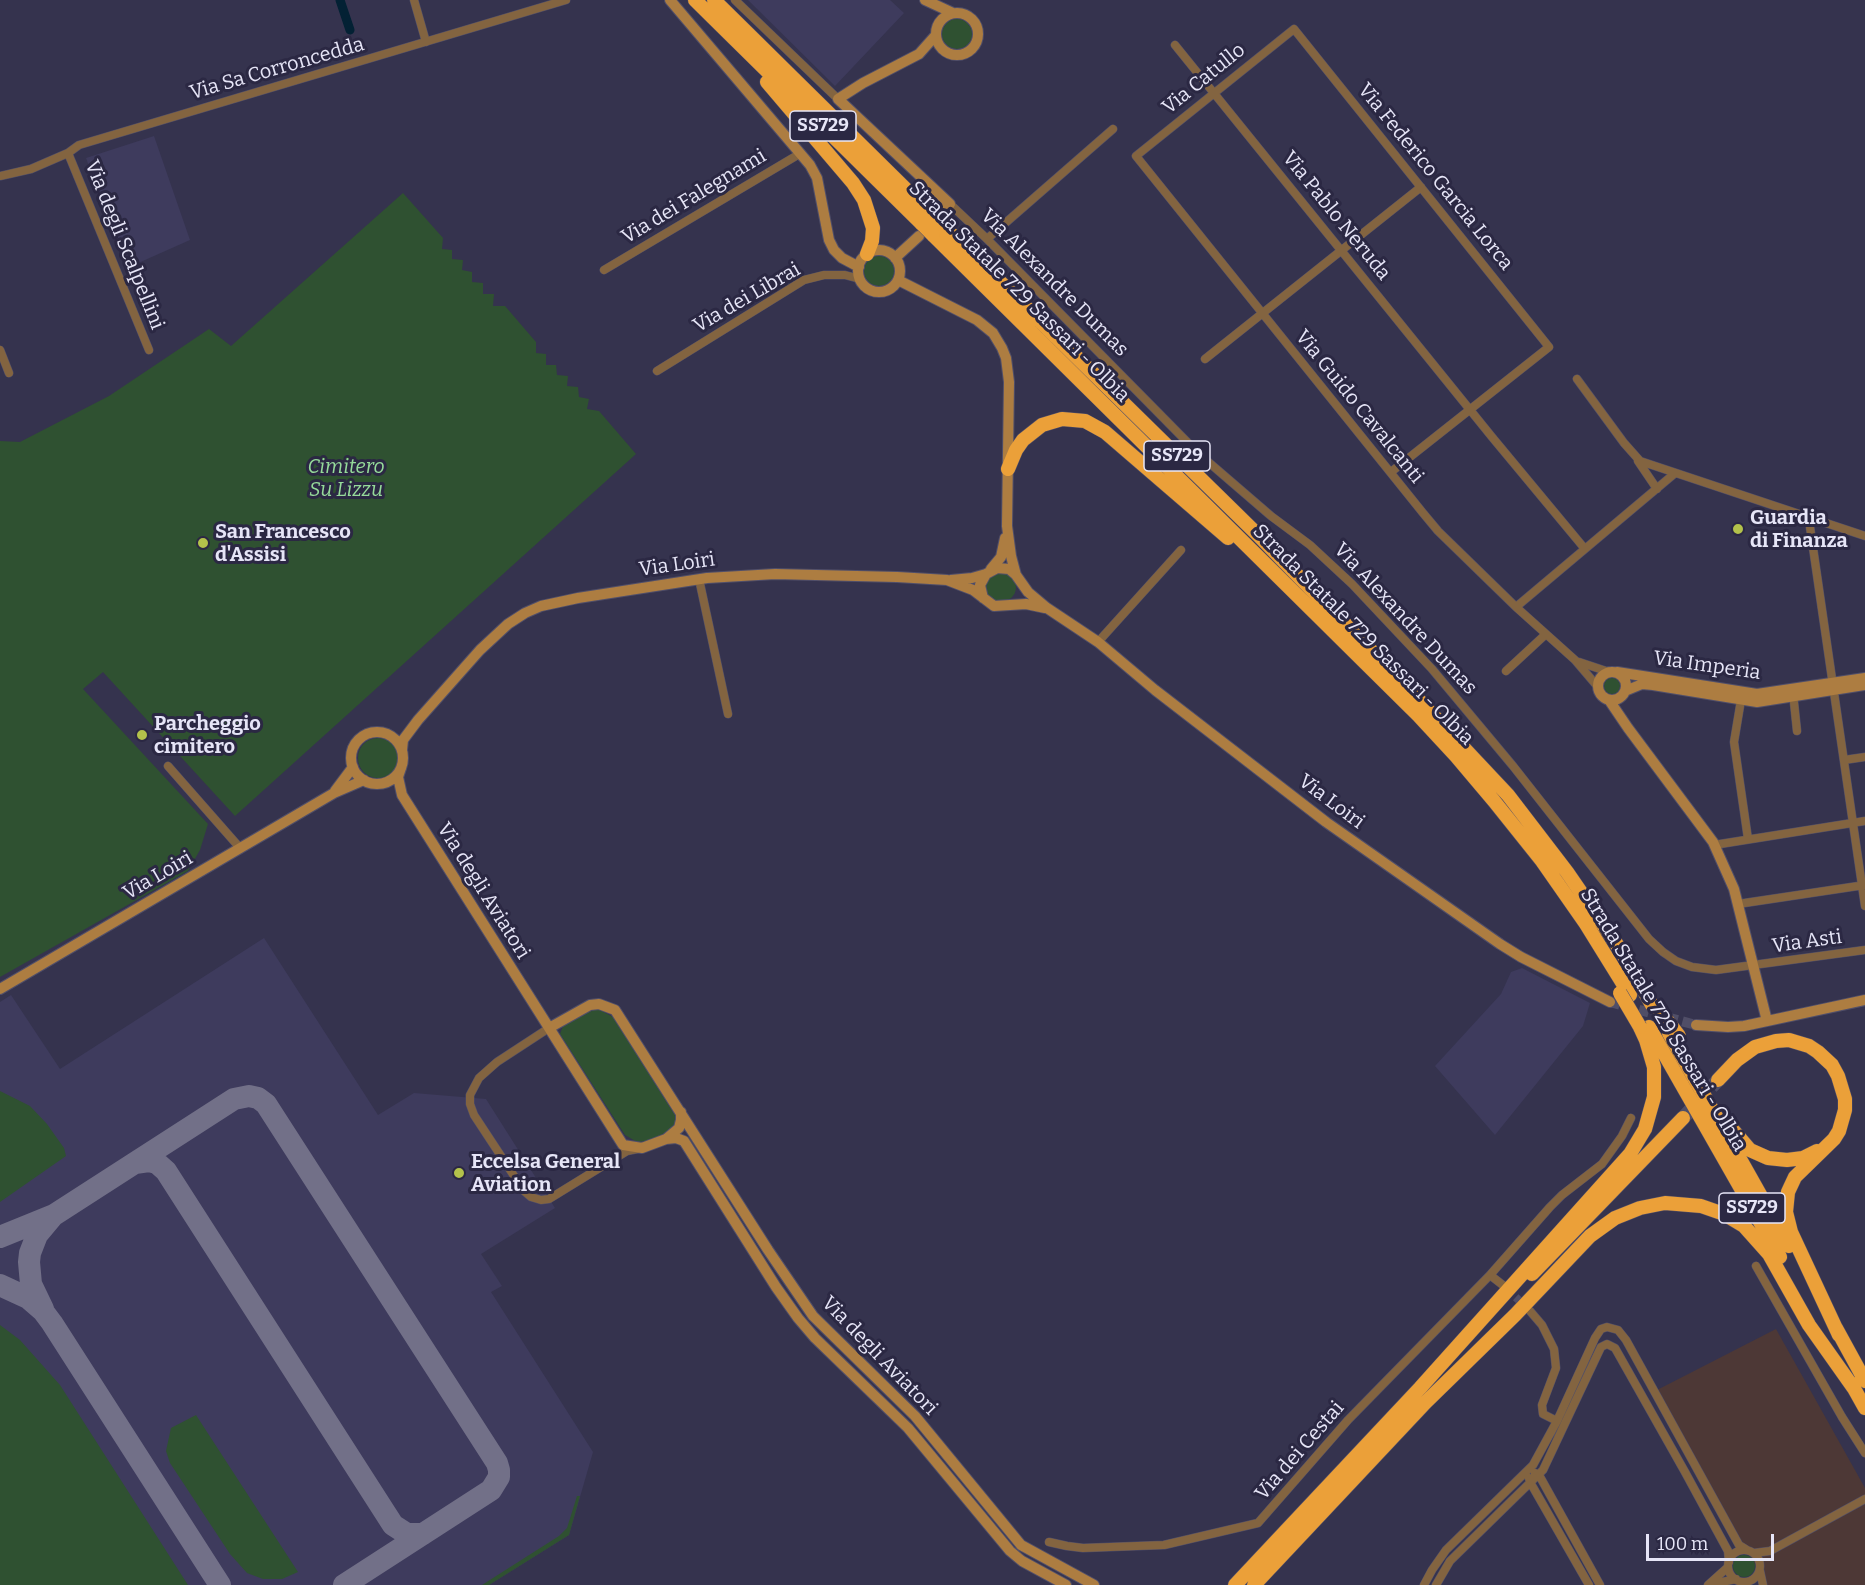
<!DOCTYPE html>
<style>
body{margin:0}
#map{position:relative;width:1865px;height:1585px;overflow:hidden;background:#35334e;font-family:Bitter,serif}
canvas{display:block}
.scale{position:absolute;left:1646px;top:1534px;width:128px;height:27px;box-sizing:border-box;border:3px solid #e6e5f7;border-top:0;padding-left:8px;font-size:18px;line-height:21px;white-space:nowrap;color:#e6e5f7;-webkit-text-stroke:4px #2b2843;paint-order:stroke}
</style>
<div id="map">
<canvas width="1865" height="1585"></canvas>
<div class="scale">100 m</div>
</div>
<script>
const ctx = document.querySelector('canvas').getContext('2d');
ctx.lineJoin = 'round';
function fillPath(path, color) { ctx.fillStyle = color; ctx.fill(path, 'evenodd'); }
const shape = rows => new Path2D(rows.map(r => 'M' + r).join(''));
function strokePath(path, color, width, dash) { ctx.strokeStyle = color; ctx.lineWidth = width; ctx.lineCap = dash ? 'butt' : 'round'; ctx.setLineDash(dash || []); ctx.stroke(path); }
function write(font, color, halo, rows, align = 'center') {
  ctx.font = font + ' Bitter,serif'; ctx.lineWidth = 6; ctx.setLineDash([]); ctx.textBaseline = 'middle'; ctx.strokeStyle = halo; ctx.fillStyle = color; for (const [text, x, y, turn = 0] of rows) {
    ctx.save(); ctx.translate(x, y); ctx.rotate((+turn || 0) * Math.PI / 180); ctx.textAlign = isNaN(turn) ? turn : align; if (halo) ctx.strokeText(text, 0, 0); ctx.fillText(text, 0, 0); ctx.restore();
  }
}
const commercial = shape([
 [1776,1329,1865,1488,1865,1585,1766,1585,1657,1390]
]);
const built = shape([
 [748,0,890,0,904,13,835,86],
 [154,136,190,240,127,268,86,158],
 [264,938,378,1115,414,1093,486,1099,555,1208,481,1254,502,1286,491,1292,593,1452,569,1535,489,1585,0,1585,0,1002,11,995,60,1069],
 [1522,968,1590,1003,1583,1026,1495,1135,1435,1066,1501,994,1511,972]
]);
const green = shape([
 '942 34a15 15 0 1 1 30 0a15 15 0 1 1-30 0Z',
 [403,193,443,238,442,249,452,250,452,259,463,260,462,270,472,272,472,282,483,283,483,294,494,294,493,306,505,306,536,342,536,353,546,354,546,365,556,365,557,375,568,376,567,386,578,387,579,397,589,399,587,409,599,411,636,454,235,816,103,672,83,689,208,824,200,850,188,871,0,977,0,441,20,442,109,396,209,329,231,346],
 '864 271a15 15 0 1 1 30 0a15 15 0 1 1-30 0Z',
 '986 587a15 15 0 1 1 30 0a15 15 0 1 1-30 0Z',
 '1604 686a8 8 0 1 1 16 0a8 8 0 1 1-16 0Z',
 '358 758a20 20 0 1 1 40 0a20 20 0 1 1-40 0Z',
 [593,1010,600,1010,613,1017,675,1115,676,1123,669,1131,650,1141,637,1142,625,1135,560,1034,563,1026],
 [0,1091,30,1106,47,1124,64,1148,66,1156,0,1202],
 [0,1325,20,1340,60,1385,188,1585,0,1585],
 [196,1415,298,1572,282,1579,263,1579,247,1573,230,1554,170,1463,166,1451,171,1428],
 [577,1496,580,1496,569,1535,489,1585,482,1585,559,1536,567,1528],
 '1733 1566a11 11 0 1 1 22 0a11 11 0 1 1-22 0Z'
]);
const canal = shape([
 [340,0,350,30]
]);
const taxiway = shape([
 [135,1163,149,1161,157,1163,166,1171,393,1525,407,1534,423,1534],
 [0,1237,54,1215,234,1099,249,1096,258,1098,266,1104,497,1463,499,1470,499,1477,491,1490,344,1585],
 [0,1285,28,1298,43,1311,52,1323,220,1585],
 [43,1309,31,1284,29,1262,30,1253,37,1235,52,1217]
]);
const streetTunnel = shape([
 [1507,1289,1527,1308]
]);
const secondaryTunnel = shape([
 [1610,1002,1696,1025]
]);
const highwayTunnel = shape([
 [1683,1118,1718,1080]
]);
const street = shape([
 [414,0,426,42],
 [735,0,838,99],
 [1175,45,1492,437,1585,549],
 [68,153,149,350],
 [0,176,31,169,68,153,79,145,566,0],
 [950,204,987,239,1199,454,1271,516,1310,545,1352,584,1432,669,1513,766,1649,939,1663,952,1676,961,1692,967,1716,970,1865,950],
 [987,239,1113,129],
 [604,270,801,153],
 [0,350,9,373],
 [1205,359,1421,187],
 [657,371,804,280,824,275,845,275,860,279],
 [1577,379,1624,443,1640,461,1865,536],
 [1638,461,1657,489],
 [1391,472,1549,347,1294,29,1136,156,1423,513,1438,531,1516,607,1575,660,1598,687],
 [1812,520,1810,527,1865,906],
 [699,579,728,714],
 [1516,607,1674,474],
 [1098,642,1181,550],
 [1579,662,1609,672],
 [1506,671,1546,634],
 [1793,693,1797,731],
 [1741,700,1734,742,1748,839],
 [1844,760,1865,757],
 [168,766,240,848],
 [1714,845,1865,821],
 [1738,904,1865,885],
 [549,1028,497,1062,479,1078,470,1095,470,1104,474,1115,524,1191,531,1197,541,1200,549,1199,627,1151,637,1149],
 [1756,1266,1842,1417,1865,1453],
 [1490,1275,1504,1286],
 [1530,1311,1542,1325,1554,1349,1556,1368,1542,1405,1543,1414,1557,1421],
 [1535,1473,1539,1475,1600,1585],
 [1529,1478,1530,1482,1589,1585],
 [1049,1542,1067,1546,1083,1548,1164,1545,1258,1523,1348,1420,1490,1275,1550,1207,1562,1195,1602,1164,1622,1136,1631,1118],
 '1728 1566a16 16 0 1 1 32 0a16 16 0 1 1-32 0Z',
 [1754,1553,1770,1551,1865,1499],
 [1760,1571,1763,1585],
 [1424,1585,1432,1570,1446,1550,1533,1465,1557,1421,1595,1338,1601,1329,1607,1327,1618,1330,1626,1340,1739,1545,1747,1550],
 [1436,1585,1450,1561,1543,1470,1601,1347,1607,1344,1615,1348,1685,1472,1728,1551,1729,1562],
 [1708,1585,1728,1567],
 [1709,1585,1736,1579]
]);
const secondary = shape([
 [670,0,810,165,817,178,829,240,834,250,842,258,859,267],
 [925,0,953,13],
 '936 34a21 21 0 1 1 42 0a21 21 0 1 1-42 0Z',
 [935,36,919,54,863,83,838,99,950,204,945,208],
 '858 271a21 21 0 1 1 42 0a21 21 0 1 1-42 0Z',
 [895,258,919,236],
 [898,280,977,320,993,333,1002,348,1006,358,1009,382,1007,526,1011,556,1016,575],
 [991,569,1001,557,1005,538],
 [951,580,972,578,986,574],
 [983,598,980,585,986,574,997,568,1009,569,1016,575,1028,592,1047,608,1098,642,1155,690,1326,822,1500,944,1521,957,1610,1002],
 [1617,672,1757,694,1865,678],
 '1598 686a14 14 0 1 1 28 0a14 14 0 1 1-28 0Z',
 [1625,691,1642,684,1653,685,1757,702,1865,685],
 [1609,700,1628,728,1713,842,1734,889,1767,1021],
 '351 758a26 26 0 1 1 52 0a26 26 0 1 1-52 0Z',
 [402,750,403,740,418,720,480,650,508,624,525,613,541,606,578,598,707,578,775,574,897,577,947,580,973,590,994,606,1026,604,1045,608],
 [401,768,398,777,402,795,623,1145,642,1148,666,1139,679,1128,681,1120,681,1112],
 [335,791,353,767],
 [0,989,334,793,364,780],
 [1696,1025,1728,1027,1744,1026,1865,1000],
 [549,1028,590,1005,599,1004,615,1010,768,1250,813,1316,915,1416,1021,1545,1094,1585],
 [666,1139,676,1138,684,1141,776,1287,798,1318,815,1338,908,1428,1010,1551,1022,1561,1066,1585]
]);
const highway = shape([
 [695,0,922,224],
 [714,0,931,214],
 [767,82,853,183,864,200,873,228,872,241,867,254],
 [941,224,1259,536,1398,678,1508,795,1567,872,1622,952,1652,1005],
 [933,235,1418,715,1456,756,1494,801,1542,861,1586,924,1630,995],
 [1008,469,1016,450,1023,440,1042,425,1062,419,1085,421,1105,432,1228,538],
 [1649,1027,1780,1257],
 [1669,1033,1789,1246],
 [1718,1080,1737,1060,1755,1047,1776,1041,1789,1040,1809,1046,1818,1052,1832,1065,1838,1076,1845,1099,1845,1110,1839,1131,1834,1139,1795,1177,1788,1192,1786,1212,1791,1232,1839,1335],
 [1732,1129,1750,1150,1768,1158,1787,1160,1803,1158,1817,1151],
 [1532,1274,1683,1118],
 [1836,1328,1865,1381],
 [1851,1383,1865,1408],
 [1235,1585,1420,1388,1630,1154,1645,1129,1654,1097,1654,1067,1646,1040,1640,1027],
 [1254,1585,1425,1403,1515,1315,1590,1236,1615,1218,1640,1208,1665,1203,1701,1206,1724,1214,1744,1226,1769,1254,1809,1325,1855,1390]
]);
const highwayBridge = shape([
 [931,214,941,224],
 [922,224,933,235],
 [1620,993,1640,1027],
 [1657,1007,1679,1036]
]);
const markers = [
 [1738,529,6,"#b3c24b"],
 [203,543,6,"#b3c24b"],
 [142,735,6,"#b3c24b"],
 [459,1173,6,"#b3c24b"]
];
const shields = [
 [823,126,66],
 [1177,456,66],
 [1752,1208,66]
];
const shieldNames = [
 ["SS729",823,126],
 ["SS729",1177,456],
 ["SS729",1752,1208]
];
const streetNames = [
 ["Via Sa Corroncedda",277,69,-16],
 ["Via Catullo",1204,79,-39],
 ["Via Federico Garcia Lorca",1435,177,51],
 ["Via dei Falegnami",694,197,-31],
 ["Via Pablo Neruda",1336,216,51],
 ["Via degli Scalpellini",124,245,68],
 ["Via Alexandre Dumas",1054,283,45],
 ["Strada Statale 729 Sassari - Olbia",1019,292,45],
 ["Via dei Librai",747,298,-30],
 ["Via Guido Cavalcanti",1359,407,51],
 ["Via Loiri",677,565,-8],
 ["Via Alexandre Dumas",1405,619,47],
 ["Strada Statale 729 Sassari - Olbia",1363,635,45],
 ["Via Imperia",1707,666,8],
 ["Via Loiri",1331,802,37],
 ["Via Loiri",158,876,-30],
 ["Via degli Aviatori",483,891,58],
 ["Via Asti",1807,942,-8],
 ["Strada Statale 729 Sassari - Olbia",1663,1020,59],
 ["Via degli Aviatori",879,1356,46],
 ["Via dei Cestai",1300,1451,-49]
];
const parkNames = [
 ["Cimitero",346,467],
 ["Su Lizzu",346,490]
];
const poiNames = [
 ["Guardia",1750,518],
 ["di Finanza",1750,541],
 ["San Francesco",215,532],
 ["d'Assisi",215,555],
 ["Parcheggio",154,724],
 ["cimitero",154,747],
 ["Eccelsa General",471,1162],
 ["Aviation",471,1185]
];
fillPath(commercial, '#4d3836');
fillPath(built, '#3e3b5d');
fillPath(green, '#2f5131');
strokePath(canal, '#032134', 9);
strokePath(taxiway, '#727088', 22);
strokePath(streetTunnel, '#504e67', 8, [8, 4]);
strokePath(secondaryTunnel, '#504e67', 10, [10, 5]);
strokePath(highwayTunnel, '#504e67', 14, [14, 7]);
strokePath(street, '#514f69', 9);
strokePath(secondary, '#514f69', 12);
strokePath(highway, '#514f69', 15);
strokePath(street, '#836440', 8);
strokePath(secondary, '#ad7d41', 10);
strokePath(highway, '#eba039', 14);
strokePath(highwayBridge, '#514f69', 15, []);
strokePath(highwayBridge, '#eba039', 14);
for (const [x, y, r, color] of markers) { const dot = new Path2D(); dot.arc(x, y, r, 0, 2 * Math.PI); ctx.fillStyle = color; ctx.fill(dot); strokePath(dot, '#2b2843', 2); }
for (const [x, y, w] of shields) { const box = new Path2D(); box.roundRect(x - w / 2, y - 15, w, 30, 4.5); ctx.fillStyle = '#2b2843'; ctx.fill(box); strokePath(box, '#e6e5f7', 1.5); }
write('bold 18px', '#e6e5f7', null, shieldNames);
write('20px', '#e6e5f7', '#2b2843', streetNames);
write('italic 20px', '#96db9a', '#2b2843', parkNames);
write('bold 20px', '#e6e5f7', '#2b2843', poiNames, 'left');
</script>
